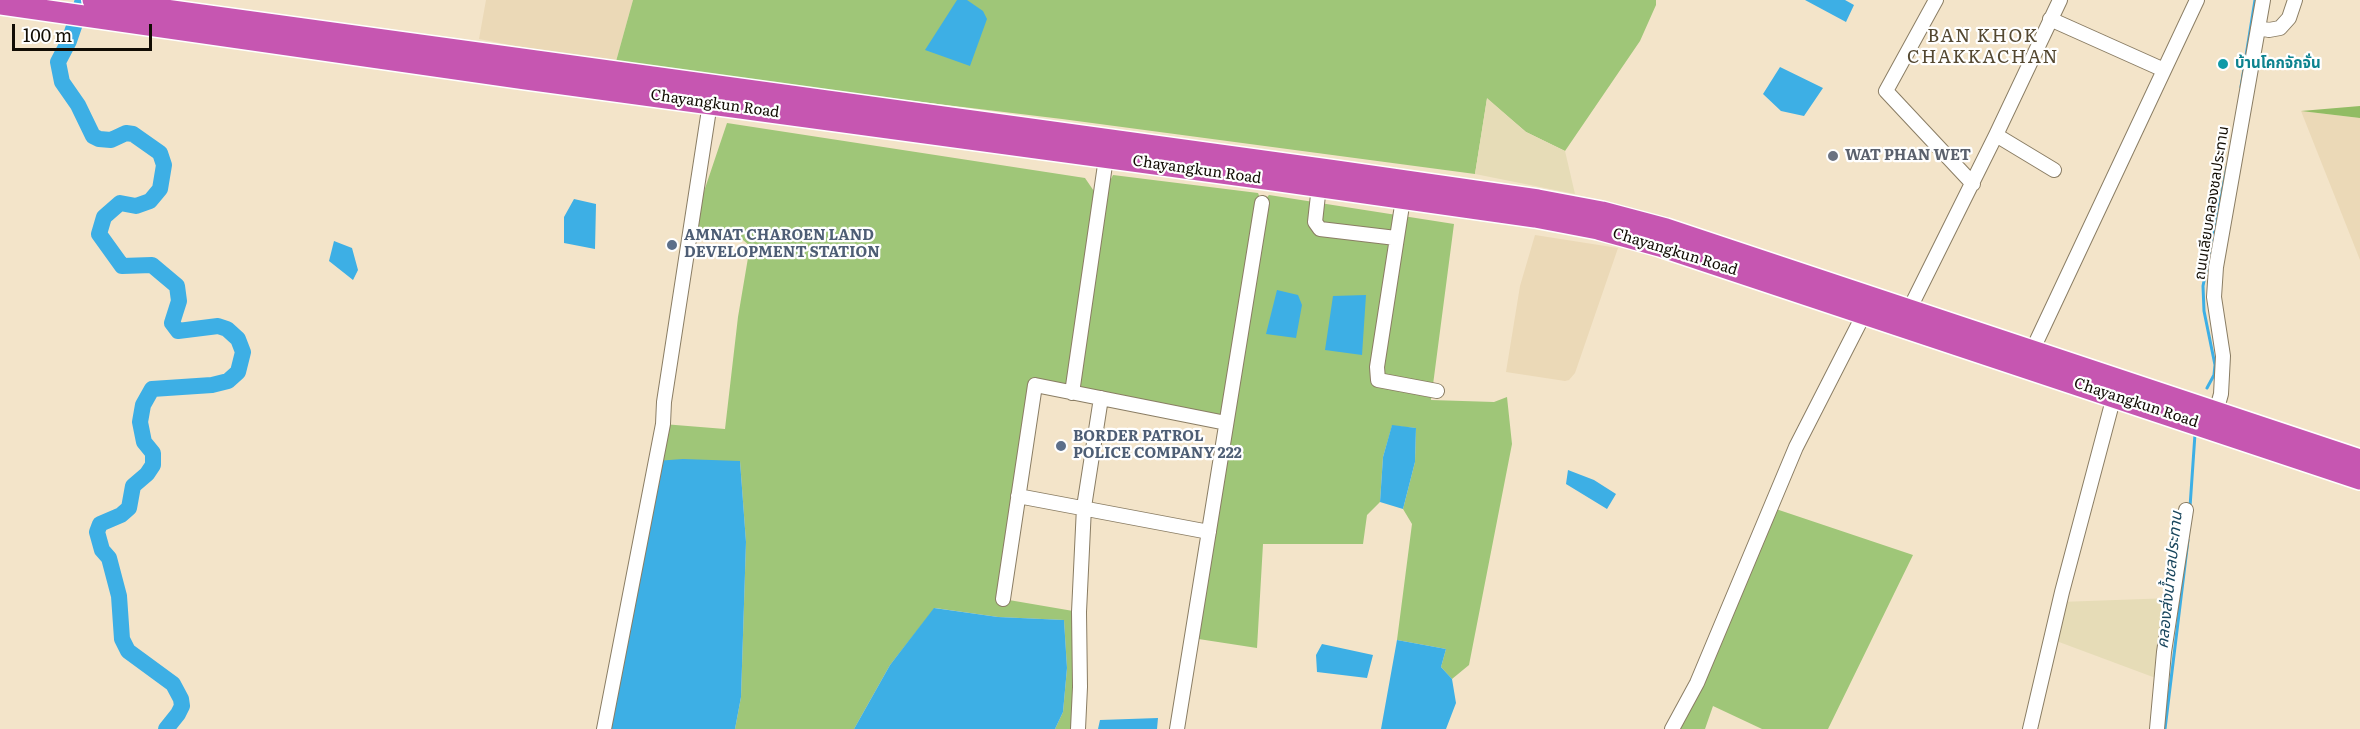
<!DOCTYPE html>
<meta charset="utf-8">
<style>
body{margin:0}
#map{position:relative;width:2360px;height:729px;overflow:hidden;background:#f3e4c9;font-family:Literata,serif}
canvas{display:block}
.scale{position:absolute;left:12px;top:24px;width:140px;height:27px;box-sizing:border-box;border:3px solid #120d04;border-top:0;padding-left:8px;font-size:18px;line-height:21px;white-space:nowrap;color:#120d04;-webkit-text-stroke:4px #fff;paint-order:stroke}
</style>
<div id="map">
<canvas width="2360" height="729"></canvas>
<div class="scale">100 m</div>
</div>
<script>
const ctx = document.querySelector('canvas').getContext('2d');
ctx.lineJoin = 'round';
function fillPath(path, color) { ctx.fillStyle = color; ctx.fill(path, 'evenodd'); }
const shape = rows => new Path2D(rows.map(r => 'M' + r).join(''));
function strokePath(path, color, width, dash) { ctx.strokeStyle = color; ctx.lineWidth = width; ctx.lineCap = dash ? 'butt' : 'round'; ctx.setLineDash(dash || []); ctx.stroke(path); }
function write(font, color, halo, rows, align = 'center') {
  ctx.font = font + ' Literata,"Noto Sans Thai",serif'; ctx.lineWidth = 4.5; ctx.setLineDash([]); ctx.textBaseline = 'middle'; ctx.strokeStyle = halo; ctx.fillStyle = color; for (const [text, x, y, turn = 0] of rows) {
    ctx.save(); ctx.translate(x, y); ctx.rotate((+turn || 0) * Math.PI / 180); ctx.textAlign = isNaN(turn) ? turn : align; if (halo) ctx.strokeText(text, 0, 0); ctx.fillText(text, 0, 0); ctx.restore();
  }
}
const built = shape([
 [486,0,633,0,615,65,479,39],
 [2301,111,2360,118,2360,260],
 [1535,235,1618,248,1575,373,1569,380,1565,381,1506,372,1520,286]
]);
const green = shape([
 [633,0,1656,0,1656,5,1640,41,1565,151,1526,132,1487,99,1475,174,1062,119,615,65],
 [727,123,1085,178,1100,200,1113,175,1258,193,1262,203,1269,195,1454,224,1431,400,1494,402,1507,397,1512,444,1469,665,1452,679,1441,667,1446,649,1397,640,1412,524,1403,509,1415,462,1416,428,1392,426,1383,457,1380,502,1367,515,1363,544,1263,544,1257,648,1192,638,1226,423,1035,385,1003,599,1079,612,1078,729,1055,729,1063,712,1067,668,1064,620,998,617,935,608,890,665,854,729,735,729,741,697,746,542,740,461,656,461,663,424,725,429,738,317,750,246,742,239,689,236],
 [1770,507,1913,555,1828,729,1762,729,1713,706,1705,729,1672,729]
]);
const forest = shape([
 [2360,106,2360,118,2301,111]
]);
const sand = shape([
 [1487,98,1526,132,1565,151,1575,194,1475,174],
 [2172,598,2161,680,2051,639,2060,602]
]);
const water = shape([
 [957,0,967,0,983,11,987,19,970,66,925,50],
 [1805,0,1845,0,1854,5,1846,22],
 [1780,67,1823,88,1804,116,1781,111,1763,94],
 [574,199,596,204,595,249,564,243,564,217],
 [334,241,352,248,358,270,353,280,329,261],
 [1277,290,1298,295,1302,305,1296,338,1266,334],
 [1366,295,1362,355,1325,350,1333,296],
 [1392,425,1416,428,1415,462,1403,509,1380,502,1383,457],
 [683,459,740,461,746,542,741,697,735,729,604,729,656,461],
 [1568,470,1594,480,1616,494,1607,509,1566,484],
 [934,608,998,617,1064,620,1067,668,1063,712,1055,729,854,729,890,665],
 [1397,640,1446,649,1441,667,1452,679,1456,703,1446,729,1381,729],
 [1322,644,1373,655,1367,678,1317,672,1316,655],
 [1158,718,1157,729,1098,729,1100,720]
]);
const stream = shape([
 [2241,87,2255,0],
 [2207,388,2214,375,2215,365,2204,311,2203,286,2227,167],
 [2190,507,2195,434],
 [2165,729,2188,540]
]);
const river = shape([
 [83,0,69,41,58,62,62,82,78,105,93,136,99,139,111,140,126,133,133,134,160,153,164,165,160,189,150,201,136,206,120,203,104,217,99,234,122,266,152,265,177,286,179,301,172,323,178,331,218,326,227,329,238,339,243,352,238,372,228,381,212,385,152,389,143,405,140,422,144,442,153,453,153,465,147,474,133,486,129,508,121,515,100,524,97,532,102,550,109,558,119,596,122,639,128,651,173,684,181,699,182,706,178,714,166,729]
]);
const minor = shape([
 [1936,0,1886,91,1973,184],
 [2050,19,2164,70],
 [2258,28,2269,30,2280,28,2289,18,2295,0],
 [1996,135,2054,170],
 [1319,186,1315,222,1320,229,1396,238],
 [1403,199,1377,367,1378,380,1437,391],
 [1911,311,1913,302,1996,135,2060,0],
 [2032,351,2197,0],
 [1072,393,1106,158],
 [2216,412,2221,394,2223,356,2214,297,2216,267,2263,0],
 [1018,496,1209,532],
 [1003,599,1035,385,1226,423],
 [604,729,663,424,664,402,710,103],
 [1078,729,1080,687,1079,612,1084,507,1101,398],
 [1177,729,1262,203],
 [1672,729,1697,683,1796,447,1864,314],
 [2030,729,2062,592,2114,396],
 [2157,729,2164,652,2186,510]
]);
const highway = shape([
 [93,0,1336,171,1538,200,1602,212,1666,229,2360,460],
 [0,4,526,79,1266,179,1535,217,1598,229,1660,246,2360,479]
]);
const markers = [
 [2223,64,6,"#0f9aa8"],
 [1833,156,6,"#6b7280"],
 [672,245,6,"#5c6f8a"],
 [1061,446,6,"#5c6f8a"]
];
const cultureNames = [
 ["บ้านโคกจักจั่น",2235,64]
];
const streetNames = [
 ["Chayangkun Road",715,104,8],
 ["Chayangkun Road",1197,170,8],
 ["ถนนเลียบคลองชลประทาน",2212,203,-81],
 ["Chayangkun Road",1675,252,17],
 ["Chayangkun Road",2136,403,18]
];
const worshipNames = [
 ["WAT PHAN WET",1845,156]
];
const serviceNames = [
 ["AMNAT CHAROEN LAND",684,236],
 ["DEVELOPMENT STATION",684,253],
 ["BORDER PATROL",1073,437],
 ["POLICE COMPANY 222",1073,454]
];
const waterNames = [
 ["คลองส่งน้ำชลประทาน",2170,580,-84]
];
const quarterNames = [
 ["BAN KHOK",1983,37],
 ["CHAKKACHAN",1983,58]
];
fillPath(built, '#ebd9b7');
fillPath(green, '#9fc678');
fillPath(forest, '#91bc63');
fillPath(sand, '#e6dcb7');
fillPath(water, '#3dafe5');
strokePath(stream, '#3dafe5', 3);
strokePath(river, '#3dafe5', 16);
strokePath(minor, '#8a7d64', 16);
strokePath(highway, '#fff', 24);
strokePath(minor, '#fff', 14);
strokePath(highway, '#c656b1', 21);
for (const [x, y, r, color] of markers) { const dot = new Path2D(); dot.arc(x, y, r, 0, 2 * Math.PI); ctx.fillStyle = color; ctx.fill(dot); strokePath(dot, '#fff', 2); }
write('bold 15px', '#0d838f', '#fff', cultureNames, 'left');
write('15px', '#120d04', '#fff', streetNames);
write('bold 15px', '#5b616d', '#fff', worshipNames, 'left');
write('bold 15px', '#4e5e75', '#fff', serviceNames, 'left');
write('italic 16px', '#18465d', '#fff', waterNames);
ctx.letterSpacing = '1.5px';
write('18px', '#544831', '#fff', quarterNames);
ctx.letterSpacing = '0px';
</script>
